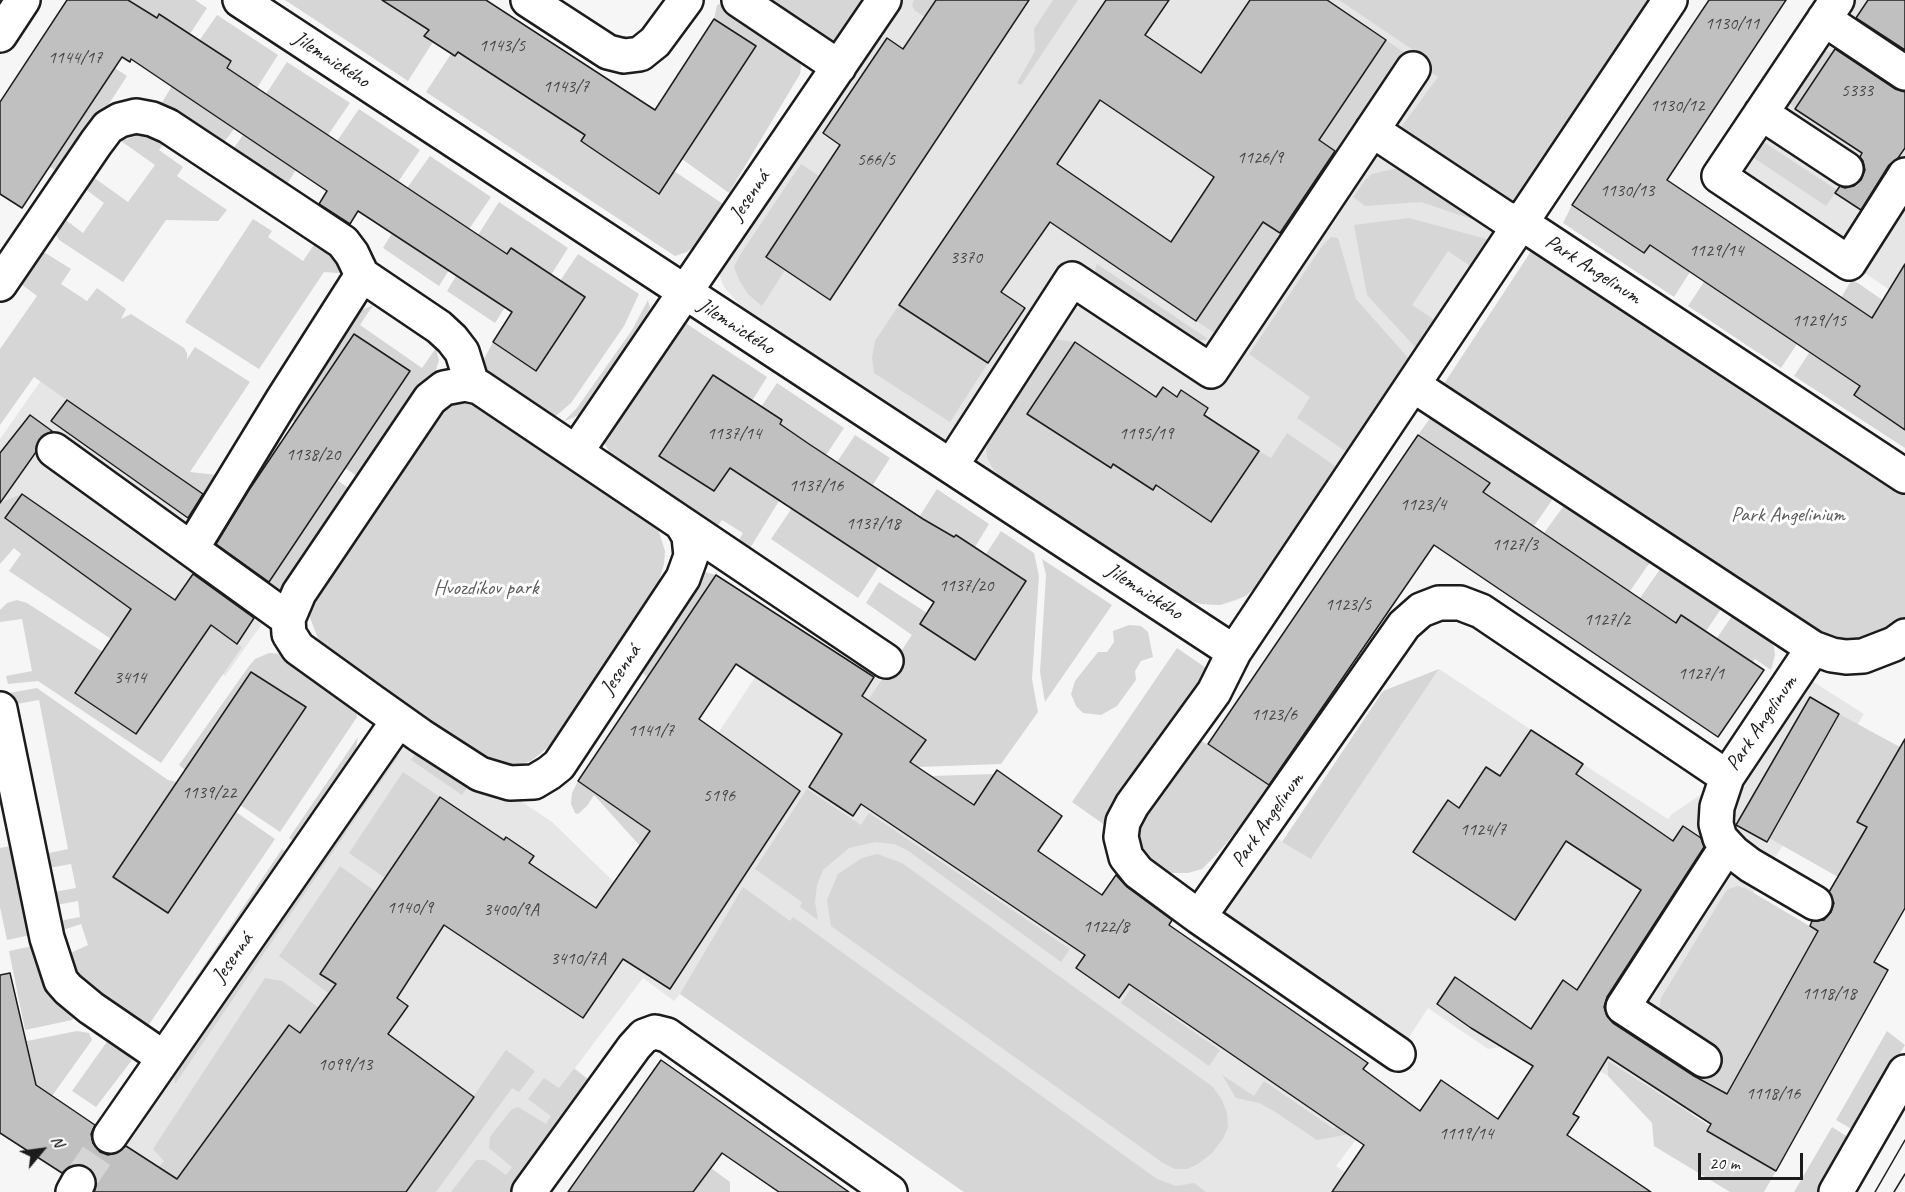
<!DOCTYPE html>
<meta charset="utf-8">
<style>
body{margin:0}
#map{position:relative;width:1905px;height:1192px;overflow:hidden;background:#f6f6f6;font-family:Caveat,sans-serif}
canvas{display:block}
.north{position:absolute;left:12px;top:1120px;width:60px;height:60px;-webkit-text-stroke:4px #fff;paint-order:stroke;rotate:61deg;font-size:16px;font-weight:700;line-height:24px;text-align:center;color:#1c1c1c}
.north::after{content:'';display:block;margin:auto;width:21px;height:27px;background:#1c1c1c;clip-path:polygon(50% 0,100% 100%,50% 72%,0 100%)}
.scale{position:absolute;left:1698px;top:1153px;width:105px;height:27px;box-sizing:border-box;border:3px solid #1c1c1c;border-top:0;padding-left:8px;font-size:18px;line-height:21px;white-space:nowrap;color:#1c1c1c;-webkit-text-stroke:4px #fff;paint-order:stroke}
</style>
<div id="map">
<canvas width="1905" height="1192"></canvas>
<div class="north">N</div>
<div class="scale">20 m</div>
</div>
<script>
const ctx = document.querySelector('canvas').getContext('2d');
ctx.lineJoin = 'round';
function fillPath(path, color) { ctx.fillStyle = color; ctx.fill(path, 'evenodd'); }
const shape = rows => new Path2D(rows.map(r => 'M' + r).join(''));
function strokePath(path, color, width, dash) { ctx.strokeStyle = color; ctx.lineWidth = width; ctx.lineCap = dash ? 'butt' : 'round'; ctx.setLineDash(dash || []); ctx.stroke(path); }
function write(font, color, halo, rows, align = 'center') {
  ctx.font = font + ' Caveat,sans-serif'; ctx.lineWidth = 6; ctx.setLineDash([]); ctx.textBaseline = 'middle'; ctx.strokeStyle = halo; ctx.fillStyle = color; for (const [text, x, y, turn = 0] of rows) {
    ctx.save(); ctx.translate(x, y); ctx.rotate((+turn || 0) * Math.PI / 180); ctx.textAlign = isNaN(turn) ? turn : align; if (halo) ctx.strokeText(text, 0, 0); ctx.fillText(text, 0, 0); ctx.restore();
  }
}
const built = shape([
 [899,0,1631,0,1646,9,1338,468,1252,590,1238,600,1220,605,1210,605,1193,602,1182,598,757,319,739,304,724,287,718,271],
 [1837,0,1905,0,1905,300,1719,176],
 [47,372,217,491,177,549,269,614,225,676,0,519,0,439],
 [791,623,881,681,868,700,926,740,911,762,973,805,997,770,1062,816,1038,851,1102,895,1117,873,1176,914,1157,943,1368,1063,1363,1070,1388,1087,1358,1131,1361,1133,1336,1166,1373,1192,964,1192,680,994,674,1001,643,978,575,1068,590,1081,517,1192,141,1192,158,1167,121,1143,398,721,551,821,614,882,699,762],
 [1439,669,1583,764,1668,819,1672,814,1727,777,1798,672,1864,714,1664,1037,1716,1073,1683,1125,1608,1076,1562,1049,1527,1043,1488,1049,1428,1008,1404,1045,1219,922,1276,838,1312,858]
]);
const green = shape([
 [128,0,195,0,207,8,190,34,157,18],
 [285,0,382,0,429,30,425,37,433,42,408,81],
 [765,0,870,0,834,52],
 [914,0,936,0,925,17,914,10,912,5],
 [1053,0,1078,0,1021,85,1017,83,1035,51,1034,29],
 [1339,0,1647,0,1643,15,1508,214,1398,134,1402,126,1438,77,1412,59,1416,52],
 [720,4,727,5,799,57,801,66,800,74,729,193,682,159,756,47,714,19,717,5],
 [217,15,278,55,257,88,227,68,231,61,199,41],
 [1386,40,1405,53,1337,152,1319,140],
 [1818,48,1832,53,1795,109,1785,97],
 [458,52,585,135,581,141,659,194,674,171,723,204,701,241,687,252,675,256,426,92,451,54,455,56],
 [287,62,350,103,328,135,266,94],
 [115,68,127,76,63,175,50,167],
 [172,86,234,129,222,145,161,104],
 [359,109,420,150,398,182,337,141],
 [142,134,149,134,167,139,159,150,183,167,177,176,227,210,218,221,166,220,123,282,59,240,55,233,63,218,83,233,104,203,84,188,93,177,128,202,155,165,121,141],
 [243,135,296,170,285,187,232,151],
 [1759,141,1765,143,1837,190,1826,206,1754,158,1750,153],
 [430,156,491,197,469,229,407,188],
 [801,164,819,176,766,256,785,270,762,306,748,294,739,280,734,267,740,255],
 [1398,168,1408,169,1498,228,1421,202,1365,206,1353,197,1365,180,1372,174],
 [499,202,568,248,551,275,511,248,507,254,478,235],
 [1572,205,1644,252,1650,245,1690,272,1674,297,1563,223],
 [1409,218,1490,240,1472,267,1448,251,1412,305,1436,321,1417,349,1367,295,1354,225],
 [253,219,272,231,268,237,303,261,318,239,351,274,324,272,259,369,185,322],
 [1263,222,1282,235,1215,333,1196,321],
 [392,233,449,270,439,286,383,248],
 [1541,236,1905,476,1905,636,1846,657,1434,399],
 [1331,237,1338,238,1356,299,1410,360,1348,453,1297,418,1310,397,1249,354,1323,245],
 [40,251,47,254,71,269,61,284,87,301,97,288,126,309,121,319,131,314,184,348,187,353,187,359,195,347,250,382,190,472,217,475,203,495,34,377,0,425,0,349,37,296,16,280],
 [578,254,639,294,624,326,571,403,550,421,475,376,493,342,536,371,585,298,560,281],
 [1097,264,1208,339,1197,341,1191,339,1097,275,1095,269],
 [456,276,485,294,509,301,495,323,447,291],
 [1852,279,1900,312,1892,338,1841,298],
 [1704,282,1797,344,1781,368,1688,306],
 [648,300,650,308,642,328,587,408,579,415,563,422,577,408,632,330],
 [373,305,360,325,422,368,436,348,439,360,434,376,363,480,345,468,409,371,354,334,295,422,286,417,357,312],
 [899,305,988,363,950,422,874,373,872,357,875,341],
 [684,322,767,377,752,401,713,375,660,456,713,491,731,465,742,476,779,501,747,553,736,545,743,533,722,520,714,531,614,461,605,444,604,436],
 [1052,339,1075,342,1027,414,1110,467,1117,459,1127,473,1153,490,1156,485,1210,522,1259,451,1271,458,1287,433,1338,468,1261,582,1246,596,1220,605,1201,604,1182,598,1004,481,992,467,987,458,986,449,990,438,1007,405],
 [1809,353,1860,386,1854,395,1905,430,1905,448,1794,376],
 [777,383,844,428,826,455,780,424,761,407],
 [460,401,471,401,652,522,659,532,665,551,664,564,656,591,552,744,531,761,511,767,487,763,320,644,309,615,311,603,425,424,451,404],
 [1433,414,1557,493,1534,526,1483,492,1489,483,1418,435],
 [855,435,890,458,872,486,837,462],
 [272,437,281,443,217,539,238,553,232,563,267,585,337,480,354,492,289,587,279,592,265,590,233,569,217,553,211,537,213,525],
 [937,489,989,524,975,547,956,535,953,540,919,517],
 [22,494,5,518,209,623,242,647,161,763,38,681,8,684,6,676,32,671,22,619,0,622,0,610,7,603,17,600,27,603,103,652,75,693,136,734,185,663,123,621,111,639,9,571,21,554,14,548,0,564,0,503],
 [1568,500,1653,558,1630,591,1544,533],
 [792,508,879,566,858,598,771,539],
 [1001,531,1034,553,1039,576,1032,679,1038,712,1001,764,918,767,910,762,926,740,868,700,912,635,866,603,879,582,927,613,920,624,975,660,1026,581,986,554],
 [1042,559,1112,605,1045,702,1040,672,1046,575],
 [1663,565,1723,606,1706,631,1681,615,1676,623,1640,598],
 [701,571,716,575,647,677,638,668],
 [1734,613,1770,639,1774,647,1775,655,1771,670,1755,659,1752,662,1717,638],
 [1129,625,1141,626,1148,632,1153,657,1141,661,1135,671,1136,680,1117,706,1101,715,1083,713,1076,706,1071,694,1075,681,1098,652,1107,652,1114,642,1113,631],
 [1177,648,1212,672,1116,833,1072,802],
 [269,653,284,654,356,709,357,717,280,832,240,805,305,707,251,672,185,770,179,765,249,666,255,659],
 [1439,669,1311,859,1282,842,1383,691],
 [37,688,168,780,177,782,168,913,236,812,275,839,148,1026,142,1028,76,979,64,956,88,945,81,924,57,932,54,922,80,917,78,901,51,906,48,893,76,888,71,864,44,869,40,855,68,849,39,700,11,705,9,693],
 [1839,714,1900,747,1857,822,1867,827,1838,877,1769,838],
 [1191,734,1271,786,1264,798,1217,854,1202,869,1188,873,1172,873,1153,865,1138,845,1135,831],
 [358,737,355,754,296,843,289,838],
 [417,752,473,780,462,795,411,760],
 [399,755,175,1084,174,1074,251,956,385,764],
 [403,772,440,797,385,878,349,853],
 [994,774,974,805,931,776],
 [578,781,632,818,659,818,640,846,594,795,587,806,578,814,575,813,571,804,572,793],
 [807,789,861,825,869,813,1070,949,1061,962,907,850,894,844,875,842,849,848,823,870,817,885,815,902,818,920,800,907,802,902,755,869],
 [16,845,35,934,7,940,0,907,0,848],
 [282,849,289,853,174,1015,168,1019],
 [877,854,902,863,1213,1087,1222,1100,1227,1113,1228,1128,1222,1140,1212,1153,1198,1164,1187,1169,1175,1169,1163,1163,831,926,827,900,838,874,862,858],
 [340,866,376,892,321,974,347,992,340,1002,279,956],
 [1738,886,1747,889,1818,931,1711,1124,1683,1105,1714,1056,1661,1018,1659,1010,1661,998,1723,896,1728,889],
 [743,887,790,921,793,917,1157,1179,1176,1186,1194,1183,1206,1192,964,1192,680,994],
 [37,945,79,1014,72,1020,25,1030,9,951],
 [1140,975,1159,987,1149,1001,1220,1050,1209,1066,1121,1003],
 [265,978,282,981,319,1008,300,1033,193,1158,167,1192,158,1168,164,1161,153,1149],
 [77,1031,89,1033,92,1040,52,1096,36,1085,27,1041],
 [1887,1031,1905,1045,1855,1131,1836,1120],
 [111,1036,132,1060,96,1107,72,1091],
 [506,1050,535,1071,519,1092,512,1088,436,1192,406,1192],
 [1608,1061,1710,1126,1707,1131,1776,1171,1764,1192,1730,1192,1654,1146,1652,1123,1608,1076],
 [574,1069,590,1081,517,1192,451,1192,476,1160,485,1160,506,1175,512,1167,489,1148,490,1137,511,1110,518,1107,546,1124,551,1116,528,1099,544,1078,559,1088],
 [1222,1075,1254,1096,1264,1081,1334,1129,1339,1121,1356,1133,1317,1140,1274,1111,1259,1103,1236,1098],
 [1832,1127,1851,1139,1821,1192,1794,1192],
 [711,1168,730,1182,730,1192,693,1192]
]);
const building = shape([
 [67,0,128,0,157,18,159,14,231,61,227,68,257,88,507,254,511,248,585,297,536,371,493,342,512,312,358,211,350,224,319,204,327,191,131,59,130,62,122,57,22,208,0,194,0,102,67,0],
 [382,0,486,0,655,110,714,19,756,46,659,194,581,141,585,135,458,52,455,56,424,36,429,30,382,0],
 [936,0,1029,0,830,300,766,257,840,145,823,133,887,38,903,49,936,0],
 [1106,0,1169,0,1145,35,1201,73,1250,0,1327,0,1386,40,1319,140,1335,151,1280,233,1263,222,1196,321,1050,222,1001,292,1025,308,988,363,899,305,1106,0],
 [1100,100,1214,177,1171,242,1057,164,1100,100],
 [1709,0,1786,0,1667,180,1872,318,1905,264,1905,430,1854,395,1860,386,1650,245,1644,253,1572,205,1709,0],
 [1868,0,1905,0,1905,50,1856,18,1868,0],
 [1835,49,1895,89,1905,92,1905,148,1898,158,1889,165,1861,210,1835,193,1840,186,1845,188,1854,186,1861,180,1865,170,1863,161,1860,157,1862,153,1795,109,1835,49],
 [354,334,410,371,269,582,216,544,249,490,354,334],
 [1075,342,1156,397,1163,387,1177,397,1181,390,1208,408,1204,415,1259,451,1211,522,1156,485,1153,490,1113,464,1111,468,1027,414,1075,342],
 [713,375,782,420,780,424,809,444,923,519,954,537,956,535,1026,581,975,660,920,624,934,602,730,468,714,491,659,456,713,375],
 [67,400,203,494,188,518,51,421,67,400],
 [30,415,52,431,39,440,36,452,0,503,0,453,30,415],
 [1418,435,1490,483,1483,492,1676,623,1681,615,1764,670,1718,737,1434,545,1269,785,1208,744,1418,435],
 [22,494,175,600,193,574,254,618,237,644,211,625,136,734,75,693,131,609,5,518,22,494],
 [716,575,874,677,862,696,926,740,910,762,974,805,997,770,1062,816,1038,851,1102,895,1116,875,1127,887,1172,920,1169,925,1368,1063,1363,1069,1420,1111,1441,1080,1498,1119,1533,1066,1471,1028,1437,1004,1455,977,1531,1029,1563,980,1577,990,1641,890,1566,841,1515,920,1413,852,1448,800,1459,808,1486,767,1500,776,1531,730,1583,764,1576,774,1673,841,1683,826,1701,838,1704,847,1607,997,1604,1007,1607,1016,1613,1023,1694,1076,1727,1094,1818,931,1810,926,1812,921,1824,920,1831,912,1834,903,1829,892,1867,827,1857,822,1905,739,1905,908,1874,962,1888,970,1776,1171,1707,1131,1711,1124,1608,1057,1573,1114,1579,1117,1567,1135,1651,1192,1332,1192,1364,1145,1129,984,1119,998,1076,968,1085,955,861,804,853,816,809,787,842,734,736,664,699,719,800,791,670,989,623,959,583,1018,444,925,397,998,408,1006,388,1034,474,1097,406,1192,94,1192,97,1182,94,1173,88,1167,77,1164,69,1167,62,1173,0,1133,0,975,10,973,36,1085,95,1125,91,1134,93,1143,100,1152,108,1155,117,1153,126,1146,177,1179,289,1025,300,1033,336,984,320,974,440,797,504,840,506,837,534,856,529,863,596,908,650,831,578,781,716,575],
 [251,672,306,707,168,913,113,877,251,672],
 [1810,697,1839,714,1767,842,1736,825,1810,697],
 [661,1060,776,1141,849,1192,779,1192,722,1153,693,1192,568,1192,661,1060]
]);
const minorTunnel = shape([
 [78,1183,110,1136]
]);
const minor = shape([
 [240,0,1234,652],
 [528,0,608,52,624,56,640,54,655,42,686,0],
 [739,0,839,67],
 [1670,0,1234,652,1214,692,1132,805,1123,822,1121,837,1126,857,1138,872,1199,917,1404,625,1421,610,1439,603,1460,603,1481,611,1727,777,1813,648],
 [1837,0,1719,176,1849,263,1905,175],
 [1824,19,1905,73],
 [0,35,23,0],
 [1761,113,1846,169],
 [1372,130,1505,218,1521,223,1541,236,1905,476],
 [0,284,96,143,108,127,120,120,136,116,152,119,168,126,343,242,352,254,362,275,439,327,452,339,462,352,472,384],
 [1413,385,1813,648,1832,655,1846,657,1863,656,1894,644,1905,636],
 [54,450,288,619],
 [576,452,884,0],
 [951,466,1072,279,1211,371,1413,69],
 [683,526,689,536,691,556,683,578,559,765,549,773,534,782,510,783,480,774,421,736,373,702,298,648,289,634,288,619,299,593,430,399,444,388,465,384,479,387,886,661],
 [192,548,283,399,362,275],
 [0,709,47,938,61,981,68,989,91,1008,164,1058],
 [1727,777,1717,807,1716,824,1720,838,1733,852,1750,865,1815,903],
 [1199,917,1398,1054],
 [1704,1060,1623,1007,1727,846],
 [110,1136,398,721],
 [73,1192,78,1183],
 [529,1192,634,1047,644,1036,655,1032,667,1035,890,1192],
 [1836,1192,1905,1072]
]);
const tram = shape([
 [1875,1192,1905,1140],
 [1894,1192,1905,1174]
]);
const numberNames = [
 ["1130/11",1732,24],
 ["1143/5",502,46],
 ["1144/17",75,58],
 ["1143/7",566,87],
 ["5333",1857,91],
 ["1130/12",1677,106],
 ["1126/9",1260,158],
 ["566/5",876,160],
 ["1130/13",1627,191],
 ["1129/14",1716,251],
 ["3370",966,258],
 ["1129/15",1819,321],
 ["1137/14",734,434],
 ["1195/19",1146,434],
 ["1138/20",313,455],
 ["1137/16",816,486],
 ["1123/4",1423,505],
 ["1137/18",873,524],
 ["1127/3",1515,545],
 ["1137/20",966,586],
 ["1123/5",1348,605],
 ["1127/2",1607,620],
 ["1127/1",1701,674],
 ["3414",130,678],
 ["1123/6",1274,715],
 ["1141/7",651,731],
 ["1139/22",209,793],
 ["5196",719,796],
 ["1124/7",1483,830],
 ["1140/9",410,908],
 ["3400/9A",511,910],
 ["1122/8",1106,927],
 ["3410/7A",578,959],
 ["1118/18",1829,994],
 ["1099/13",345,1065],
 ["1118/16",1773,1094],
 ["1119/14",1466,1134]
];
const streetNames = [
 ["Jilemnického",331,60,33],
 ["Jesenná",750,196,-56],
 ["Park Angelinum",1593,270,33],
 ["Jilemnického",736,327,33],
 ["Jilemnického",1144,592,33],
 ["Jesenná",621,670,-56],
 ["Park Angelinum",1762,723,-56],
 ["Park Angelinum",1268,820,-55],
 ["Jesenná",233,958,-55]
];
const parkNames = [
 ["Park Angelinium",1788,515],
 ["Hvozdíkov park",486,588]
];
fillPath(built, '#e6e6e6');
fillPath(green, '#d6d6d6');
fillPath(building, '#c0c0c0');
strokePath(building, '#1c1c1c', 1.5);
strokePath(minorTunnel, '#d5d5d5', 33, [33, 16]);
strokePath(minor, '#1c1c1c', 38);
strokePath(minor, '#fff', 33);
strokePath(tram, '#1c1c1c', 1.5);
write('18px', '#454545', null, numberNames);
write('21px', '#1c1c1c', '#fff', streetNames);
write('21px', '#5d5d5d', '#fff', parkNames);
</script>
